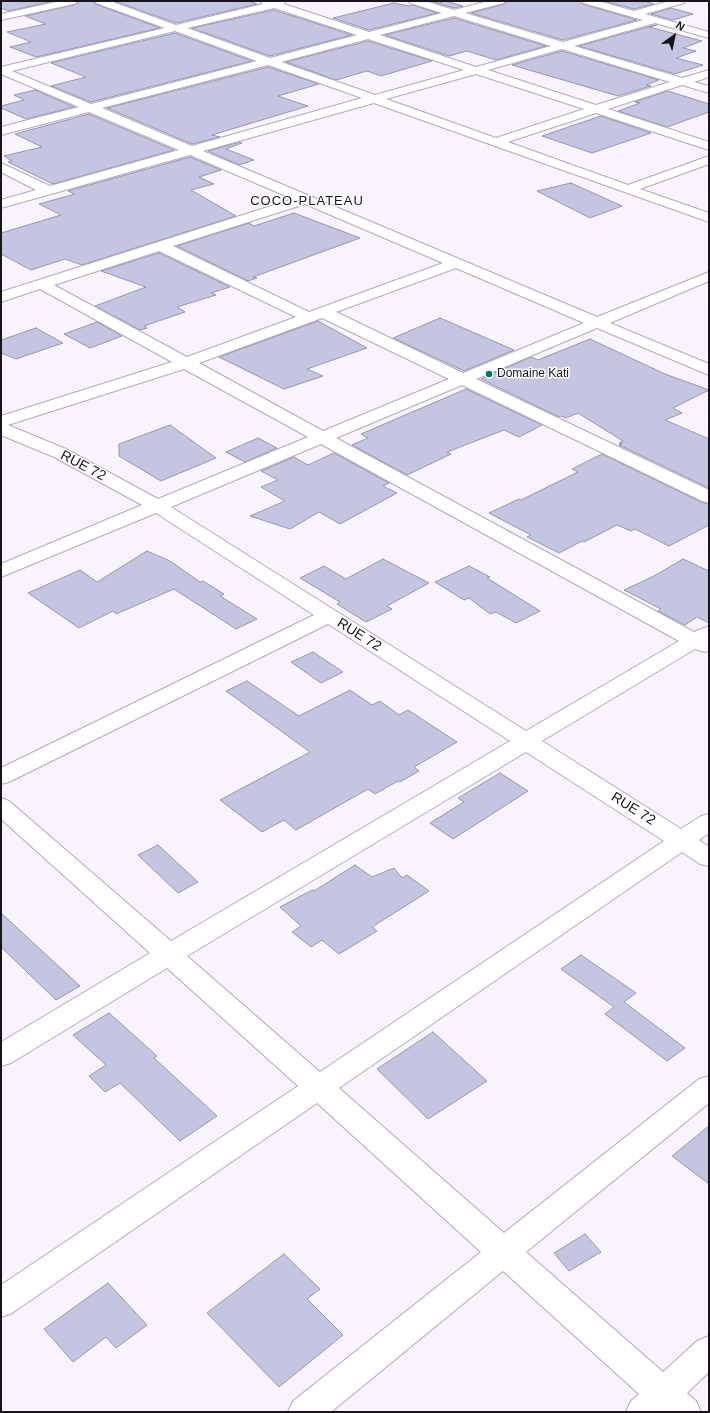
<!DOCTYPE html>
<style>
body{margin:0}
#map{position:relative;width:710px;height:1413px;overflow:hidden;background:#f9f3fd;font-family:Helvetica,sans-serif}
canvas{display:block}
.frame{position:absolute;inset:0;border:2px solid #19131c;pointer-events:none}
.north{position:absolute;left:654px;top:16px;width:40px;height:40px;-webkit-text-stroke:3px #fff;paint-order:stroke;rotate:33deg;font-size:11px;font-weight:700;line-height:16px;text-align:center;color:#19131c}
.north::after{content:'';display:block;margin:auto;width:14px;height:18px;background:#19131c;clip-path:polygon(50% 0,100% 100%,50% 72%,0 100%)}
</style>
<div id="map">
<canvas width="710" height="1413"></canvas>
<div class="frame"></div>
<div class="north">N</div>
</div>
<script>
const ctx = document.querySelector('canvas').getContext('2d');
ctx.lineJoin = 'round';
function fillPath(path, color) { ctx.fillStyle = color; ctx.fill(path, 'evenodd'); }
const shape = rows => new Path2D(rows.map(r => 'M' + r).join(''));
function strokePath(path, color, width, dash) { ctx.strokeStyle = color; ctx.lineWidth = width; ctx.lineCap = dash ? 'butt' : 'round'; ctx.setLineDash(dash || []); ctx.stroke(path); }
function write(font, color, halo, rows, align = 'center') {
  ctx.font = font + ' Helvetica,sans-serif'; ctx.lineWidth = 3; ctx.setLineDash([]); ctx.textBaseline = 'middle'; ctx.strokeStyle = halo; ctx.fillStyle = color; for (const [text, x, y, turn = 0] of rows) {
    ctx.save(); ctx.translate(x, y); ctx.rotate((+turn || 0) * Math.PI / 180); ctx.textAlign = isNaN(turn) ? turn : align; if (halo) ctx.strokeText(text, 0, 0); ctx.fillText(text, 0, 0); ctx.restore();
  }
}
const building = shape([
 [1,1,53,1,9,11,1,8,1,1],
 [80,1,94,1,95,4,160,28,36,57,10,47,31,42,7,32,46,24,25,16,74,5,80,1],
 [114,1,248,1,257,4,176,23,114,1],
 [430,1,439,3,445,1,463,6,454,8,430,1],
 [506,1,581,1,583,4,637,20,563,40,471,13,504,4,506,1],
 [604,1,644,1,654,4,634,9,604,1],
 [394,3,409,6,413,5,437,13,369,30,333,18,394,3],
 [671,8,693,14,673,20,651,14,671,8],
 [274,10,352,35,270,56,192,28,274,10],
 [454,18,546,46,496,60,467,51,449,56,385,35,454,18],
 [655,25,657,25,649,27,702,41,683,48,696,51,676,58,703,65,675,74,579,46,655,25],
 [175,33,252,61,91,102,51,86,86,77,51,63,175,33],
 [368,41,432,61,381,76,367,71,336,80,286,62,368,41],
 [562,51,659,80,646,85,651,86,618,96,512,65,562,51],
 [268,67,319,84,278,96,308,106,212,135,220,137,192,144,107,108,268,67],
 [35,90,74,107,26,119,1,108,1,106,24,100,14,95,35,90],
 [668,91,709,104,709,112,667,127,618,111,640,103,635,102,668,91],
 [89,114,174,150,53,184,8,162,12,161,4,156,42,147,15,134,89,114],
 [601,116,651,133,592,153,542,136,601,116],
 [240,142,242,143,226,149,254,160,239,165,208,151,240,142],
 [190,157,221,170,199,177,214,184,191,190,236,216,82,265,65,259,31,270,1,254,1,233,61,215,39,204,75,194,68,191,190,157],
 [571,183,622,206,590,218,537,191,571,183],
 [294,213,360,238,253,277,257,278,248,281,177,246,249,223,254,226,294,213],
 [159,253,230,287,211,293,216,295,177,307,185,312,144,326,147,328,140,330,95,306,146,287,101,271,159,253],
 [440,318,514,350,464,371,393,338,440,318],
 [318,321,367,348,307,369,323,376,284,389,219,357,318,321],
 [97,322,122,336,90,348,64,334,97,322],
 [36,328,63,343,16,359,1,353,1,340,36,328],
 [590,339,665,374,709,390,673,408,682,413,665,420,709,439,709,488,619,445,622,444,619,443,623,441,578,413,566,418,561,416,559,417,481,379,531,357,538,360,590,339],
 [466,389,542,425,519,437,504,430,447,452,451,454,407,475,352,445,368,438,361,434,466,389],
 [170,425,216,458,161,481,119,456,119,444,170,425],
 [258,438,277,448,245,462,226,452,258,438],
 [334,453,389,483,383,486,397,493,340,524,319,512,290,529,250,516,285,501,261,487,278,480,261,471,294,457,308,465,334,453],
 [602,454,701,502,709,504,709,525,669,546,635,529,631,531,617,525,584,542,582,541,559,553,527,537,531,535,489,513,519,499,521,500,578,472,572,469,602,454],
 [147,551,170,561,200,582,203,581,224,594,220,596,257,619,236,629,174,589,116,614,113,611,79,628,28,593,80,570,97,582,147,551],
 [383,559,429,583,387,606,392,609,366,622,337,604,340,602,300,578,324,566,346,579,383,559],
 [683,559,709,571,709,623,697,617,685,625,658,611,661,609,624,590,654,576,683,559],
 [469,566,490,577,487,578,540,611,516,623,496,612,490,614,469,598,464,600,435,582,469,566],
 [313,652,343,672,321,683,291,662,313,652],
 [247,681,299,716,350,690,372,705,380,701,399,715,408,710,457,742,414,767,419,771,400,782,398,781,375,794,368,789,296,830,284,820,262,832,220,800,310,752,226,691,247,681],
 [500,773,528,791,453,839,430,823,464,802,458,798,500,773],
 [158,845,198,882,178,893,138,855,158,845],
 [355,865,372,877,394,868,402,878,407,875,429,891,372,927,377,931,339,954,322,940,311,947,292,932,301,926,280,907,312,890,314,891,355,865],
 [1,913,80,986,56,1000,1,947,1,913],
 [581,955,636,993,624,1002,685,1048,667,1061,605,1014,614,1007,561,969,581,955],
 [109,1013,157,1056,154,1058,217,1116,180,1141,120,1083,105,1092,89,1076,106,1065,73,1035,109,1013],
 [433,1032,487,1081,428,1119,377,1069,433,1032],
 [709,1126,709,1184,672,1156,709,1126],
 [585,1234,601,1252,569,1271,554,1253,585,1234],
 [284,1254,320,1289,307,1299,343,1335,279,1387,207,1313,284,1254],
 [108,1283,147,1325,116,1348,106,1337,73,1362,44,1329,108,1283]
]);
const street = shape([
 [60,1,79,1,74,4,1,20,1,14,60,1],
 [95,1,110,1,176,25,263,4,259,1,284,1,284,4,369,32,442,13,410,3,409,1,425,1,454,10,488,1,505,1,504,3,465,13,563,42,643,20,583,3,582,1,598,1,634,11,669,1,685,1,684,3,645,14,709,32,709,38,655,23,574,46,682,78,709,70,709,77,694,82,709,86,709,93,682,85,608,109,709,142,709,150,596,113,508,142,628,185,709,156,709,164,640,189,709,213,709,222,374,103,203,151,597,317,709,272,709,281,610,323,709,364,709,375,597,328,476,379,709,490,709,503,702,501,462,385,336,438,694,632,709,626,709,651,704,652,695,649,542,741,681,829,701,816,709,814,709,833,699,840,709,847,709,866,700,864,682,852,339,1088,504,1233,699,1079,709,1076,709,1103,526,1252,663,1372,697,1341,709,1336,709,1372,687,1393,696,1401,701,1412,626,1412,631,1401,639,1394,503,1271,331,1412,288,1412,293,1401,481,1252,317,1103,12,1313,1,1317,1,1285,298,1086,167,968,11,1063,1,1066,1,1042,150,953,1,819,1,798,9,801,171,941,510,741,328,624,9,782,1,784,1,768,314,615,156,513,1,577,1,564,142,505,54,457,1,435,1,416,172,362,40,289,1,302,1,292,293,199,190,155,1,208,1,200,36,190,1,172,1,163,50,186,179,150,89,112,1,135,1,127,79,107,1,74,1,67,165,28,96,3,95,1],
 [274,8,357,35,270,58,187,28,274,8],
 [454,16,551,46,476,67,380,35,454,16],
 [175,31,257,61,91,104,12,71,175,31],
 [368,39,464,70,375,95,281,62,368,39],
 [562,49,670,82,596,105,488,70,562,49],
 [268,65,362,98,192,146,102,108,268,65],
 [476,74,584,109,496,138,386,99,476,74],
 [305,204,443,263,309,312,173,246,305,204],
 [159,251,296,317,187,357,54,285,159,251],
 [456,268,584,323,463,373,336,312,456,268],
 [322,318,449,379,323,431,199,363,322,318],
 [184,369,308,437,158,499,66,449,8,425,184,369],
 [321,444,679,641,526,731,171,507,321,444],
 [526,752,664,841,320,1072,187,956,526,752]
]);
const markers = [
 [489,374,4,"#007d5c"]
];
const farPoinames = [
 ["Domaine Kati",497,374]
];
const farNeighbourhoodnames = [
 ["COCO-PLATEAU",307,201]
];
const streetNames = [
 ["RUE 72",83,466,28],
 ["RUE 72",359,635,32],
 ["RUE 72",633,809,32]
];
fillPath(building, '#c4c5e1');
strokePath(building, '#9495b0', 1);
strokePath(street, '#b5a6bf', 2);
fillPath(street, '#fff');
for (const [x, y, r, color] of markers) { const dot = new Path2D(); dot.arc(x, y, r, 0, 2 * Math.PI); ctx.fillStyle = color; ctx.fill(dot); strokePath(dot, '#fff', 1.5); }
write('12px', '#19131c', '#fff', farPoinames, 'left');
ctx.letterSpacing = '1px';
write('13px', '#19131c', '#fff', farNeighbourhoodnames);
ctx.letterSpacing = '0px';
write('14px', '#19131c', '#fff', streetNames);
</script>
